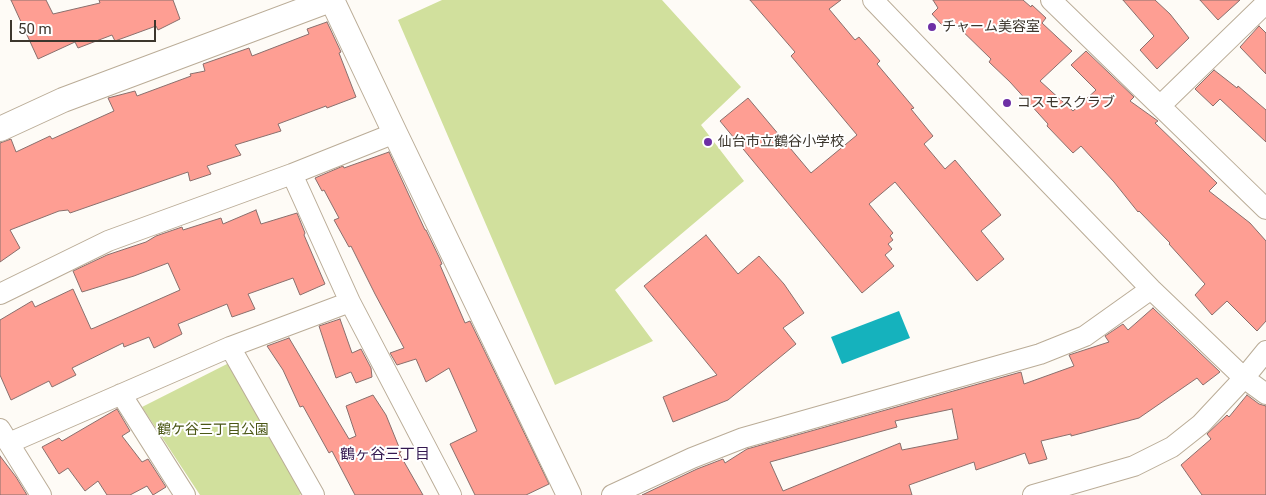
<!DOCTYPE html>
<meta charset="utf-8">
<style>
body{margin:0}
#map{position:relative;width:1266px;height:495px;overflow:hidden;background:#fefbf6;font-family:Roboto,sans-serif}
canvas{display:block}
.scale{position:absolute;left:10px;top:20px;width:146px;height:22px;box-sizing:border-box;border:2px solid #3c362d;border-top:0;padding-left:6px;font-size:15px;line-height:18px;white-space:nowrap;color:#3c362d;-webkit-text-stroke:4px #fff;paint-order:stroke}
</style>
<div id="map">
<canvas width="1266" height="495"></canvas>
<div class="scale">50 m</div>
</div>
<script>
const ctx = document.querySelector('canvas').getContext('2d');
ctx.lineJoin = 'round';
function fillPath(path, color) { ctx.fillStyle = color; ctx.fill(path, 'evenodd'); }
const shape = rows => new Path2D(rows.map(r => 'M' + r).join(''));
function strokePath(path, color, width, dash) { ctx.strokeStyle = color; ctx.lineWidth = width; ctx.lineCap = dash ? 'butt' : 'round'; ctx.setLineDash(dash || []); ctx.stroke(path); }
function write(font, color, halo, rows, align = 'center') {
  ctx.font = font + ' Roboto,"Noto Sans JP",sans-serif'; ctx.lineWidth = 4; ctx.setLineDash([]); ctx.textBaseline = 'middle'; ctx.strokeStyle = halo; ctx.fillStyle = color; for (const [text, x, y, turn = 0] of rows) {
    ctx.save(); ctx.translate(x, y); ctx.rotate((+turn || 0) * Math.PI / 180); ctx.textAlign = isNaN(turn) ? turn : align; if (halo) ctx.strokeText(text, 0, 0); ctx.fillText(text, 0, 0); ctx.restore();
  }
}
const green = shape([
 [442,0,662,0,741,87,701,125,744,181,615,290,653,341,555,385,398,20],
 [229,363,302,494,299,495,200,495,142,407]
]);
const water = shape([
 [899,311,910,338,842,364,831,337]
]);
const building = shape([
 [11,0,46,0,53,14,100,3,99,0,173,0,180,19,158,30,156,26,115,41,112,35,78,48,75,42,38,59,11,0],
 [750,0,841,0,829,9,855,40,859,37,880,61,877,64,914,108,911,109,933,136,924,144,945,169,955,160,1001,215,981,231,1004,259,977,281,895,182,869,204,893,233,890,236,893,240,888,244,892,249,885,255,894,266,862,293,720,121,748,98,811,173,857,135,791,56,795,52,750,0],
 [933,0,1023,0,1031,7,1032,5,1046,18,1042,23,1072,51,1040,81,1073,111,1096,90,1071,65,1086,51,1134,97,1130,101,1158,121,1155,123,1217,183,1209,191,1250,223,1266,241,1266,321,1257,331,1227,301,1212,315,1195,295,1205,284,1169,244,1170,243,1139,211,1138,212,1114,182,1081,146,1073,153,1047,126,1048,124,1010,82,989,62,991,59,950,19,942,25,932,14,938,8,933,0],
 [1123,0,1155,0,1170,14,1189,38,1157,69,1140,50,1154,36,1123,0],
 [1200,0,1240,0,1218,20,1200,0],
 [327,22,341,52,339,53,356,97,327,108,326,106,278,124,281,131,235,145,241,155,207,166,211,174,190,181,188,172,70,213,68,210,59,211,10,230,20,248,0,262,0,143,11,139,16,152,50,136,52,139,114,111,108,98,135,91,137,96,191,76,190,74,205,71,203,64,249,48,252,56,309,34,307,29,327,22],
 [1259,26,1266,33,1266,74,1240,47,1259,26],
 [1214,70,1237,88,1238,86,1266,110,1266,142,1220,99,1213,106,1195,89,1214,70],
 [389,152,425,230,426,230,440,259,442,264,440,265,465,323,470,321,549,484,526,495,475,495,450,444,477,431,449,368,426,382,416,359,397,365,390,353,404,348,375,294,351,246,349,247,334,220,339,218,324,190,322,191,315,178,343,166,344,168,389,152],
 [256,210,261,224,297,213,305,233,304,235,325,284,300,295,293,278,248,294,255,309,232,317,227,304,178,324,182,334,154,348,149,337,124,347,123,343,72,368,76,375,52,387,49,381,11,400,0,375,0,320,32,301,35,307,73,289,91,329,94,328,180,290,168,263,134,276,82,292,73,271,107,255,146,242,156,236,182,227,183,230,221,218,223,224,256,210],
 [706,235,738,274,759,256,784,284,804,313,783,328,796,344,728,400,673,422,663,397,717,375,644,286,706,235],
 [1153,308,1220,372,1203,385,1197,378,1139,418,1071,436,1071,434,1041,441,1047,459,1029,464,1025,453,976,470,974,462,909,485,912,495,642,495,697,469,723,459,725,463,747,449,1021,372,1024,384,1074,366,1069,355,1109,342,1105,336,1123,324,1128,330,1153,308],
 [952,409,958,439,902,450,900,443,783,491,770,462,897,427,895,421,952,409],
 [340,319,352,353,361,349,371,368,372,377,356,383,351,372,336,378,319,326,340,319],
 [289,338,349,439,356,436,346,406,373,395,386,415,401,452,399,453,423,495,355,495,332,451,329,453,303,406,300,407,283,370,267,346,289,338],
 [1247,395,1259,404,1266,406,1266,495,1202,495,1181,465,1211,439,1207,434,1227,415,1229,417,1247,395],
 [117,409,130,431,122,436,142,462,148,459,166,487,153,495,147,486,130,495,107,495,98,481,85,491,68,468,59,474,42,447,59,438,62,441,117,409],
 [0,456,16,477,27,495,0,495,0,456]
]);
const minor = shape([
 [873,0,1151,289,1244,378,1266,394],
 [1051,0,1266,209],
 [1160,106,1266,3],
 [292,174,350,302,451,495],
 [0,294,108,241,292,174,395,133],
 [230,347,314,495],
 [121,394,185,495],
 [0,429,41,495],
 [9,443,230,347,350,302],
 [612,495,692,458,743,438,1040,354,1085,336,1151,289],
 [1033,495,1134,466,1172,447,1201,424,1244,378,1266,351]
]);
const tertiary = shape([
 [332,0,395,133,569,495],
 [0,129,63,100,330,0]
]);
const markers = [
 [932,27,5,"#6d2fa5"],
 [1007,103,5,"#6d2fa5"],
 [708,142,5,"#6d2fa5"]
];
const poiNames = [
 ["チャーム美容室",942,27],
 ["コスモスクラブ",1017,103],
 ["仙台市立鶴谷小学校",718,142]
];
const parkNames = [
 ["鶴ケ谷三丁目公園",213,430]
];
const neighbourhoodNames = [
 ["鶴ヶ谷三丁目",385,455]
];
fillPath(green, '#d1e09d');
fillPath(water, '#15b2bd');
fillPath(building, '#fe9e93');
strokePath(building, '#896f6c', 1);
strokePath(minor, '#baac97', 22);
strokePath(tertiary, '#baac97', 26);
strokePath(minor, '#fff', 20);
strokePath(tertiary, '#fff', 24);
for (const [x, y, r, color] of markers) { const dot = new Path2D(); dot.arc(x, y, r, 0, 2 * Math.PI); ctx.fillStyle = color; ctx.fill(dot); strokePath(dot, '#fff', 2); }
write('14px', '#3c362d', '#fff', poiNames, 'left');
write('14px', '#4b5716', '#fff', parkNames);
write('15px', '#341850', '#fff', neighbourhoodNames);
</script>
